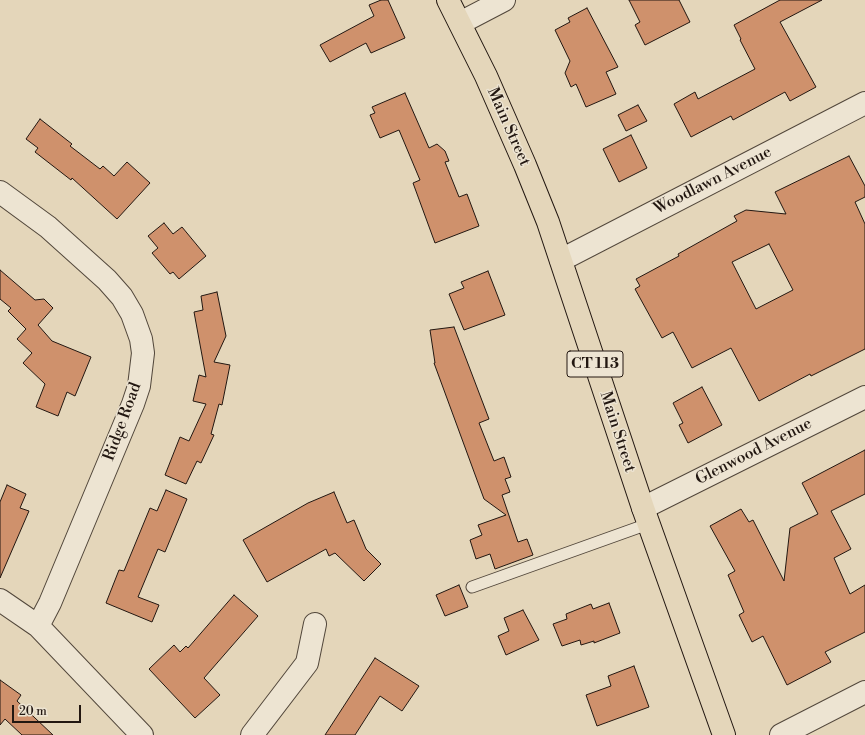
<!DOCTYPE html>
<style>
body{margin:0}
#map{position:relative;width:865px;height:735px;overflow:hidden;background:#e4d6ba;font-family:"Libre Bodoni",serif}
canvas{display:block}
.scale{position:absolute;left:12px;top:705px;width:69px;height:18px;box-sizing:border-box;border:2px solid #221711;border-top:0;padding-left:5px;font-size:12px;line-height:14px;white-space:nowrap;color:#221711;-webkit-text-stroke:3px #ede4d2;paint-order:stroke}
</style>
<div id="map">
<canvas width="865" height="735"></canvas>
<div class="scale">20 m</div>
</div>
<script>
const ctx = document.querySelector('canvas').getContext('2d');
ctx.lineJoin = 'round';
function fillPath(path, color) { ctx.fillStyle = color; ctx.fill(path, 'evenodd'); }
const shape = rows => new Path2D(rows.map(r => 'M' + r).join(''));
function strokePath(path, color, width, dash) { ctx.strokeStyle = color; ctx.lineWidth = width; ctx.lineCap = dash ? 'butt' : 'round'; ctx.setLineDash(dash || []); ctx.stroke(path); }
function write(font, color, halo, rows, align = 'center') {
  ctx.font = font + ' "Libre Bodoni",serif'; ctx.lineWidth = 3; ctx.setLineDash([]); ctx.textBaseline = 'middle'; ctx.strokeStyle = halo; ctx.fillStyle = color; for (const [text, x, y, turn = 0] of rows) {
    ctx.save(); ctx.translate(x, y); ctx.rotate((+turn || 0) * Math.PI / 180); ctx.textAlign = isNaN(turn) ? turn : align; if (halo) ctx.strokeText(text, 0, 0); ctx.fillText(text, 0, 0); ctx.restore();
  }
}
const building = shape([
 [381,0,388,0,405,38,371,53,366,43,330,62,320,45,374,16,369,5,381,0],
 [629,0,679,0,690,22,645,45,635,25,640,22,629,0],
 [780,0,822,0,780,22,816,87,790,101,785,92,733,120,731,116,691,137,674,104,695,92,698,99,755,69,740,40,741,39,734,25,780,0],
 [587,8,618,67,606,72,616,94,586,107,576,84,571,87,565,73,570,61,555,30,570,22,568,18,587,8],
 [405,93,429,148,437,144,445,151,449,161,445,162,459,197,467,194,479,226,435,243,413,183,420,180,399,130,380,138,370,115,375,113,372,107,405,93],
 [638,105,647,121,626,131,618,115,638,105],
 [40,119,72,144,70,146,100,169,103,166,114,176,127,162,150,183,117,219,72,178,71,180,35,152,38,148,26,139,40,119],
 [631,135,647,168,619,182,603,149,631,135],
 [849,156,865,186,865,197,855,202,865,224,865,349,811,376,810,374,759,401,731,348,692,368,673,332,662,338,635,289,640,286,636,279,679,256,678,254,737,221,734,216,746,210,786,214,775,192,849,156],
 [769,244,793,290,756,309,732,262,769,244],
 [164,223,173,234,182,227,206,256,179,279,173,272,170,274,152,253,158,248,148,236,164,223],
 [0,270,35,300,44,299,53,308,38,325,52,341,91,357,75,396,67,392,58,416,36,407,45,384,23,363,32,353,17,339,26,329,8,311,11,308,0,299,0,270],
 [488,271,505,315,464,330,449,294,464,288,461,282,488,271],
 [217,292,226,336,214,362,230,365,222,405,219,404,211,434,214,435,201,463,197,461,186,484,165,475,180,437,189,441,206,404,193,401,199,375,206,377,194,312,203,310,201,296,217,292],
 [454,327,489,419,479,423,494,461,504,457,511,477,505,479,510,492,502,495,518,542,527,539,533,555,495,569,490,554,476,559,470,540,482,535,478,525,506,515,484,499,434,363,435,363,430,330,454,327],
 [702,387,722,425,688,443,679,425,683,423,673,403,702,387],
 [865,450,865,494,831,511,851,549,834,558,850,594,865,585,865,632,825,652,831,662,787,685,763,636,752,642,739,615,744,612,728,575,735,571,710,526,741,509,749,522,753,520,784,581,790,528,818,514,802,483,865,450],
 [7,485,26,494,20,508,29,511,0,578,0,502,7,485],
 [166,490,187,499,165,552,158,549,138,597,159,605,152,622,106,603,119,570,124,571,150,508,157,511,166,490],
 [334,492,347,523,354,520,366,549,381,564,364,581,335,553,329,556,326,549,267,582,243,540,308,503,334,492],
 [459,585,468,607,445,616,436,595,459,585],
 [234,595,258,616,204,678,220,695,195,718,149,669,174,645,180,652,186,646,188,648,234,595],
 [609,603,620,633,594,643,594,641,581,645,580,640,562,646,553,624,567,619,566,614,591,604,593,609,609,603],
 [523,610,539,640,506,655,498,636,509,631,504,618,523,610],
 [375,658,419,686,402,711,380,696,355,735,325,735,375,658],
 [634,666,649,707,597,726,586,695,611,686,608,676,634,666],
 [0,680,21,695,17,701,53,735,22,735,5,719,0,725,0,680]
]);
const service = shape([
 [472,587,648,524]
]);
const minor = shape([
 [460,23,504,0],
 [0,192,48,227,107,280,122,297,132,314,141,339,143,353,139,386,133,404,50,603,38,626],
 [561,260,865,103],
 [643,508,865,397],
 [0,600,38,626,142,735],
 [252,735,307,663,315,624],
 [781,735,865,692]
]);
const primary = shape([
 [448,0,486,76,525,165,548,222,643,508,724,735]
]);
const shields = [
 [595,364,56]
];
const shieldNames = [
 ["CT 113",595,364]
];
const streetNames = [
 ["Main Street",508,127,66],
 ["Woodlawn Avenue",713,181,-27],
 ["Ridge Road",123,422,-70],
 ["Main Street",617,432,72],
 ["Glenwood Avenue",754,452,-27]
];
fillPath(building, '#cf916c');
strokePath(building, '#221711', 1);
strokePath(service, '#52473b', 13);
strokePath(minor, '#52473b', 24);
strokePath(primary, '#221711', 24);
strokePath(service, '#ede4d2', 11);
strokePath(minor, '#ede4d2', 22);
strokePath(primary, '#e4d6ba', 22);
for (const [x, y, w] of shields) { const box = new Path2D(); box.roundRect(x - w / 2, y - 13, w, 26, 3); ctx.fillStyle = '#ede4d2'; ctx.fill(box); strokePath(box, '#221711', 1); }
write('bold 15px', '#221711', null, shieldNames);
write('16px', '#221711', '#ede4d2', streetNames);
</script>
